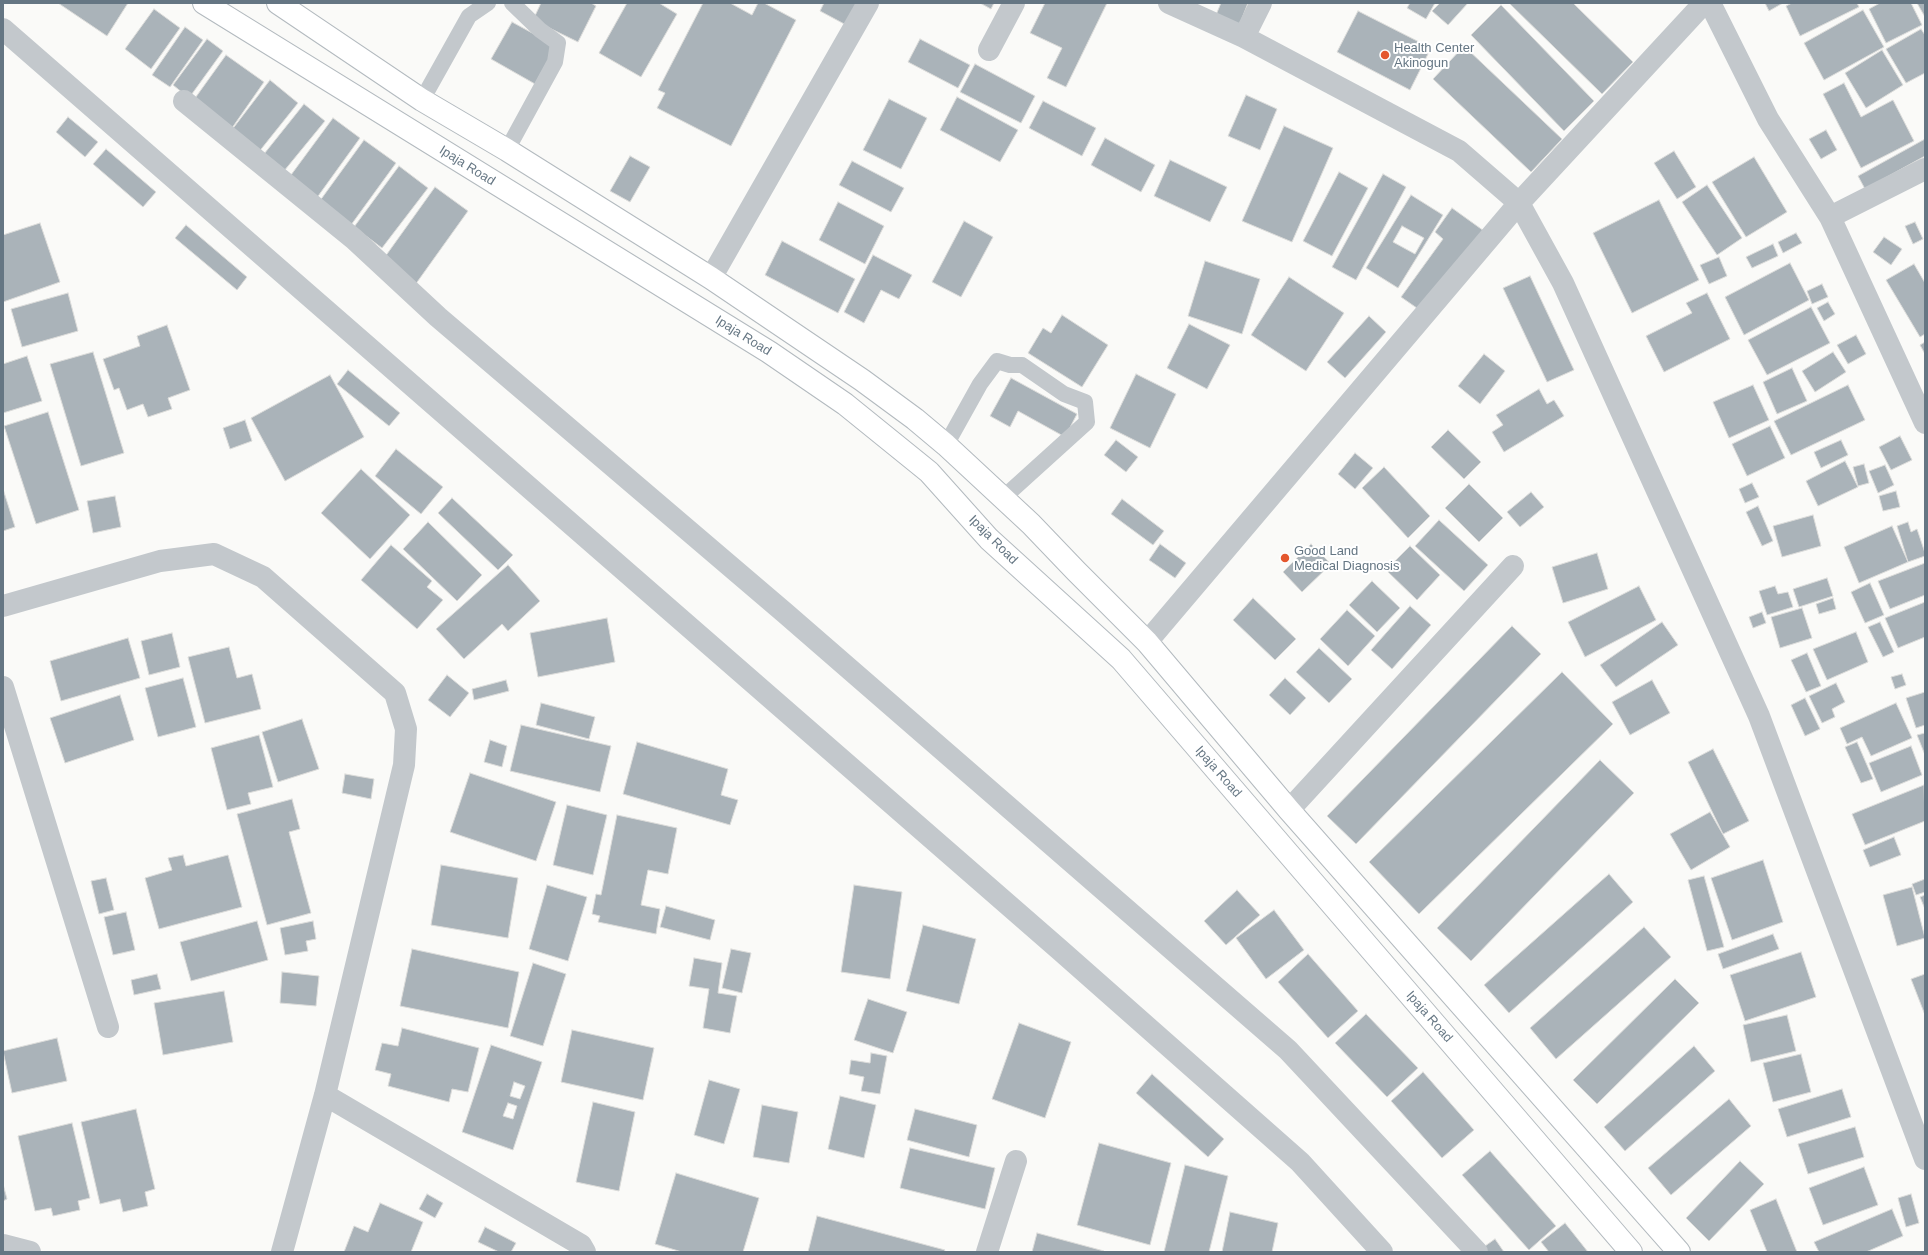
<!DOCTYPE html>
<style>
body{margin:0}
#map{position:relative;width:1928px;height:1255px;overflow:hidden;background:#fafaf8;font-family:Helvetica,sans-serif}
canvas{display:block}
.frame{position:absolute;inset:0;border:4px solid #657683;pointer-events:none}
</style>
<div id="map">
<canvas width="1928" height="1255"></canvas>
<div class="frame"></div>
</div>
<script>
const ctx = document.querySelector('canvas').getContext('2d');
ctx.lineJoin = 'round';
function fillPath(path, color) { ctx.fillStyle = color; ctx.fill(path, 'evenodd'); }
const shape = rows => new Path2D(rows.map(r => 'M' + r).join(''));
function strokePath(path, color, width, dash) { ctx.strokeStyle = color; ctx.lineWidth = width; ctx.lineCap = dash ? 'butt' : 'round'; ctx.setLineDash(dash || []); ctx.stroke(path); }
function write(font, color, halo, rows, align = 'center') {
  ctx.font = font + ' Helvetica,sans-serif'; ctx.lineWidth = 4; ctx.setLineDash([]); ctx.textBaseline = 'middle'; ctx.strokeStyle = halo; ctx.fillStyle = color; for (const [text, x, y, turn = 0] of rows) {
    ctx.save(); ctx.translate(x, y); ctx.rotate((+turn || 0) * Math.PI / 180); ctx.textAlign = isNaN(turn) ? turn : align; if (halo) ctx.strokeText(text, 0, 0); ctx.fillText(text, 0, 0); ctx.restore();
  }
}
const building = shape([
 [58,3,128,3,107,36,58,3],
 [541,3,591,3,596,6,578,42,533,20,541,3],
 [627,3,659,3,677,14,641,77,599,53,627,3],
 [703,3,730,3,752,15,758,3,764,3,796,20,731,146,657,108,665,93,658,90,703,3],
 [824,3,860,3,848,26,820,11,824,3],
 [980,3,994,3,991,9,980,3],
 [1045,3,1107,3,1066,87,1047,78,1062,48,1030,33,1045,3],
 [1221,3,1248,3,1237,31,1213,22,1221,3],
 [1410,3,1435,3,1426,19,1407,8,1410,3],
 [1440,3,1468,3,1448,25,1432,11,1440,3],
 [1509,3,1573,3,1633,62,1602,94,1509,3],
 [1765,3,1783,3,1769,11,1765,3],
 [1792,3,1857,3,1859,7,1800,36,1786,6,1792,3],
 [1880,3,1911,3,1922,25,1886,43,1869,9,1880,3],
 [1917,3,1925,3,1925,17,1917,3],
 [1501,5,1594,101,1564,131,1471,35,1501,5],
 [154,9,180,28,151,69,125,49,154,9],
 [1863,10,1884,47,1824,80,1804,43,1863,10],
 [1358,11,1431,48,1410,90,1337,52,1358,11],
 [512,22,556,46,535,84,491,59,512,22],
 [185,27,203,40,170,87,152,75,185,27],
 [1921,29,1925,35,1925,73,1906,83,1886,49,1921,29],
 [207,39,223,51,189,98,173,85,207,39],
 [920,39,970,65,958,88,908,62,920,39],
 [1464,46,1562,139,1531,172,1433,79,1464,46],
 [1882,50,1903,85,1866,108,1845,73,1882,50],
 [226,55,264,82,232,128,193,101,226,55],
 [975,64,1035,96,1021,123,960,92,975,64],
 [270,80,298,103,258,153,231,131,270,80],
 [1844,83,1861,117,1893,100,1914,141,1861,168,1823,94,1844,83],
 [1246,95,1277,109,1260,150,1228,136,1246,95],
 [957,97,1018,130,1000,162,940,130,957,97],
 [889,99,927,118,901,169,863,150,889,99],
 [1043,101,1096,128,1082,156,1029,128,1043,101],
 [304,104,325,121,284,171,264,154,304,104],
 [68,117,98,142,85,157,56,132,68,117],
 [333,118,360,138,316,199,288,179,333,118],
 [1284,126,1333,148,1292,242,1242,221,1284,126],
 [1826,130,1837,150,1821,159,1809,139,1826,130],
 [1105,138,1155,165,1141,192,1091,165,1105,138],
 [1925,139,1925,156,1865,189,1858,176,1925,139],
 [364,140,396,163,351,225,319,202,364,140],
 [106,149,156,192,143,207,93,164,106,149],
 [1674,151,1696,187,1677,199,1654,163,1674,151],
 [630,156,650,167,630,202,610,191,630,156],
 [1754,157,1787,212,1746,237,1712,182,1754,157],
 [1170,160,1227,187,1210,222,1154,196,1170,160],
 [852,161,904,188,891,212,839,185,852,161],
 [399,166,428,188,382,248,354,227,399,166],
 [1339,172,1368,188,1332,256,1303,241,1339,172],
 [1383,174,1406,187,1356,280,1332,267,1383,174],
 [1707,185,1742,238,1717,255,1682,202,1707,185],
 [435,187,468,211,415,285,382,261,435,187],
 [1411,195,1443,215,1398,288,1366,268,1411,195],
 [1402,226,1424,238,1415,254,1393,242,1402,226],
 [1659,200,1699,280,1632,313,1593,233,1659,200],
 [838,202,884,226,865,264,819,240,838,202],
 [1452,208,1484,231,1424,313,1401,297,1443,239,1435,232,1452,208],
 [964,221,993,237,961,297,932,282,964,221],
 [1915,222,1923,239,1913,244,1905,226,1915,222],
 [40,223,60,282,3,302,3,235,40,223],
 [186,225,247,277,237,290,175,238,186,225],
 [1796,233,1802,243,1783,253,1778,242,1796,233],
 [1884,237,1902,249,1891,265,1873,252,1884,237],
 [782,241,855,279,838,313,765,275,782,241],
 [1773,244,1778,256,1752,268,1746,257,1773,244],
 [873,255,912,275,899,299,881,290,864,323,844,312,873,255],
 [1719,257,1727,276,1709,284,1700,265,1719,257],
 [1205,261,1260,279,1242,334,1188,316,1205,261],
 [1790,263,1809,300,1744,335,1725,297,1790,263],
 [1914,264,1925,283,1925,334,1920,337,1886,280,1914,264],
 [1530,276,1574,370,1547,382,1503,288,1530,276],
 [1289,277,1344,313,1306,371,1251,335,1289,277],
 [1822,284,1828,297,1812,304,1807,291,1822,284],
 [68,293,78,331,22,347,11,309,68,293],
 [1707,293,1730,339,1664,372,1646,336,1692,313,1686,303,1707,293],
 [1828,302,1835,314,1824,321,1817,308,1828,302],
 [1811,307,1830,343,1767,375,1748,340,1811,307],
 [1062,315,1108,345,1082,387,1028,353,1043,328,1051,333,1062,315],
 [1369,316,1386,332,1345,378,1327,362,1369,316],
 [1189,324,1230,345,1207,389,1167,368,1189,324],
 [167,325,190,390,168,398,172,409,148,417,143,404,127,410,119,388,114,390,103,359,140,346,137,336,167,325],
 [1856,335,1866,354,1848,364,1837,345,1856,335],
 [1925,342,1925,354,1920,345,1925,342],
 [93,352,124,453,81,466,50,364,93,352],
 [1833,352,1846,372,1815,392,1802,371,1833,352],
 [1484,354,1505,371,1480,404,1458,386,1484,354],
 [27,356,42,401,3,413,3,364,27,356],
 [1792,368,1807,401,1777,414,1763,382,1792,368],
 [348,370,400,413,389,426,337,384,348,370],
 [1136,374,1176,394,1150,448,1110,428,1136,374],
 [330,375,364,437,285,481,251,418,330,375],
 [1011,378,1077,414,1065,437,1018,411,1010,427,990,416,1011,378],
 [1753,385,1769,420,1729,438,1713,402,1753,385],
 [1848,385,1865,420,1791,455,1774,421,1848,385],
 [1539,389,1547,404,1554,400,1564,416,1504,452,1492,432,1503,425,1496,415,1539,389],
 [48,412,79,510,36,524,4,426,48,412],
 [245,420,252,441,230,449,223,428,245,420],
 [1770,426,1785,458,1747,476,1732,444,1770,426],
 [1448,430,1481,462,1464,479,1431,447,1448,430],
 [1900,436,1912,460,1891,470,1879,447,1900,436],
 [1116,440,1138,457,1126,472,1104,455,1116,440],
 [1841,440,1848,455,1821,468,1814,452,1841,440],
 [396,449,443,487,421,514,375,476,396,449],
 [1355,453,1373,468,1355,489,1338,474,1355,453],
 [1845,461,1858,487,1818,506,1806,481,1845,461],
 [1864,464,1869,483,1858,486,1853,467,1864,464],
 [1885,465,1894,485,1878,493,1869,471,1885,465],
 [1384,467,1430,516,1408,538,1362,488,1384,467],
 [361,469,410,515,370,559,321,513,361,469],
 [1752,483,1759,497,1745,503,1739,489,1752,483],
 [1469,484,1503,518,1479,542,1445,508,1469,484],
 [3,489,15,527,3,531,3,489],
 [1896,491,1900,507,1883,511,1879,496,1896,491],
 [1531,492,1544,507,1520,527,1507,512,1531,492],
 [115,496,121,527,93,533,87,501,115,496],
 [452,498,513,555,498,570,438,513,452,498],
 [1122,499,1164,531,1153,545,1111,514,1122,499],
 [1758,506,1773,541,1762,546,1746,512,1758,506],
 [1813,515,1821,546,1782,557,1773,526,1813,515],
 [1439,520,1488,565,1464,591,1415,546,1439,520],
 [428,522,482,575,457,601,403,549,428,522],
 [1908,522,1911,532,1917,529,1925,553,1925,556,1908,562,1897,526,1908,522],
 [1892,526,1908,562,1859,583,1844,547,1892,526],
 [1160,544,1186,563,1175,578,1149,560,1160,544],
 [1311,544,1331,564,1302,592,1283,572,1311,544],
 [391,545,432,581,427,587,443,600,417,629,361,580,391,545],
 [1410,546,1440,575,1417,600,1386,570,1410,546],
 [1597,553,1608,589,1563,603,1552,567,1597,553],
 [1925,563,1925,595,1890,609,1878,581,1925,563],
 [508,565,540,601,508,631,502,624,464,659,436,629,508,565],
 [1827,578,1833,596,1799,607,1793,589,1827,578],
 [1372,581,1400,608,1377,632,1349,605,1372,581],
 [1870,583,1884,615,1865,623,1851,592,1870,583],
 [1639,586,1656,620,1585,657,1568,622,1639,586],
 [1775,586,1778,594,1788,592,1793,607,1767,615,1759,591,1775,586],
 [1253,598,1296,639,1275,660,1233,620,1253,598],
 [1833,598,1836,609,1819,614,1816,604,1833,598],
 [1925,602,1925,637,1898,648,1885,618,1925,602],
 [1410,606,1431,625,1392,669,1371,650,1410,606],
 [1802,608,1812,638,1780,648,1771,617,1802,608],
 [1347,610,1375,636,1348,666,1320,639,1347,610],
 [1762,612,1766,623,1753,628,1749,617,1762,612],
 [607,618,615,662,538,677,530,633,607,618],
 [1662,622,1678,645,1616,687,1600,665,1662,622],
 [1880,622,1894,652,1883,657,1868,627,1880,622],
 [1512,626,1541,654,1356,844,1327,816,1512,626],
 [1856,632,1868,662,1827,680,1813,649,1856,632],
 [172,633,180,667,149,675,141,641,172,633],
 [128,638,140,678,61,701,50,661,128,638],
 [229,647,237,678,252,674,261,709,205,723,188,657,229,647],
 [1319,648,1352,679,1329,703,1296,672,1319,648],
 [1807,653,1821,686,1806,692,1791,660,1807,653],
 [1562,672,1613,724,1419,914,1369,862,1562,672],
 [1902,674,1906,685,1895,689,1891,677,1902,674],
 [447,675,469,693,450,717,428,700,447,675],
 [183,678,196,727,158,737,145,688,183,678],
 [1285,678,1306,698,1290,715,1269,695,1285,678],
 [506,680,509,691,474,700,472,689,506,680],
 [1652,680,1670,713,1630,735,1612,702,1652,680],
 [1836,683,1845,702,1832,709,1835,717,1822,723,1809,696,1836,683],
 [1925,692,1925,725,1916,728,1906,698,1925,692],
 [120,695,134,740,65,763,50,718,120,695],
 [1805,698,1820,729,1805,736,1791,705,1805,698],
 [541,703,595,717,589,739,536,725,541,703],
 [1896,703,1912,738,1871,756,1862,737,1847,744,1840,728,1896,703],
 [302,719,319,769,278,782,262,732,302,719],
 [521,725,611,746,600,792,510,771,521,725],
 [1925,733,1925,755,1917,735,1925,733],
 [259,735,273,787,248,793,251,804,227,810,211,748,259,735],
 [490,740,507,746,502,767,484,762,490,740],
 [637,742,728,769,721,795,738,800,730,825,623,794,637,742],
 [1857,742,1873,779,1861,783,1845,747,1857,742],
 [1911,746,1922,775,1881,792,1869,763,1911,746],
 [1713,749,1749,821,1723,834,1688,762,1713,749],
 [1600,760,1634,793,1471,961,1437,928,1600,760],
 [470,773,556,802,536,861,450,832,470,773],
 [345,774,374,779,371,799,342,793,345,774],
 [1924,785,1925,821,1865,845,1852,814,1924,785],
 [292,799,300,829,289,832,311,913,267,925,237,814,292,799],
 [567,805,607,815,593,875,553,865,567,805],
 [1710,812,1730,847,1691,870,1670,834,1710,812],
 [617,815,677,828,668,874,648,870,641,905,660,909,656,934,598,922,600,916,592,914,596,894,601,895,617,815],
 [1894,837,1901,855,1870,867,1863,850,1894,837],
 [183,855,186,866,228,855,242,907,159,929,145,878,172,870,168,858,183,855],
 [1763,860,1783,922,1732,940,1711,878,1763,860],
 [441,865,518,878,508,938,431,925,441,865],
 [1609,874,1633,902,1509,1013,1484,985,1609,874],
 [1704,876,1724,947,1707,951,1688,880,1704,876],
 [106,878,114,910,99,914,91,881,106,878],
 [1925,879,1925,892,1916,895,1912,884,1925,879],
 [547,885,587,897,568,961,529,949,547,885],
 [854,885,902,892,890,979,841,972,854,885],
 [1912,887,1925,938,1897,946,1883,895,1912,887],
 [1237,890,1260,915,1226,945,1204,921,1237,890],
 [1925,895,1925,909,1920,897,1925,895],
 [666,906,715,920,710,940,660,927,666,906],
 [1274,910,1304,950,1266,979,1236,938,1274,910],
 [126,912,135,950,113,955,104,917,126,912],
 [257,921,268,960,191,981,180,942,257,921],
 [313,921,316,939,306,941,308,951,285,955,280,928,313,921],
 [923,925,976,939,959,1004,906,991,923,925],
 [1644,927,1671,957,1556,1059,1530,1028,1644,927],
 [1773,934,1779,949,1723,969,1718,954,1773,934],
 [412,949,519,972,508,1028,400,1006,412,949],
 [731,949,751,953,742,993,722,988,731,949],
 [1801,952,1816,997,1745,1021,1730,975,1801,952],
 [1308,954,1358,1011,1328,1038,1278,982,1308,954],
 [694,958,722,963,718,993,737,996,730,1033,703,1028,709,989,689,986,694,958],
 [533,963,566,974,543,1046,510,1036,533,963],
 [282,972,319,976,316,1006,280,1003,282,972],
 [157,974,161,989,134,995,131,980,157,974],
 [1925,974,1925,1015,1911,979,1925,974],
 [1675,979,1699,1003,1597,1104,1573,1080,1675,979],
 [224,991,233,1042,163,1055,154,1003,224,991],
 [868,999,907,1012,893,1053,854,1040,868,999],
 [1366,1014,1418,1068,1387,1097,1335,1043,1366,1014],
 [1787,1015,1796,1051,1751,1062,1743,1025,1787,1015],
 [1019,1023,1071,1042,1045,1118,992,1099,1019,1023],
 [402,1028,479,1048,468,1092,452,1089,449,1102,388,1086,391,1074,375,1070,382,1043,398,1046,402,1028],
 [572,1030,654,1048,643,1100,561,1082,572,1030],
 [57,1038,67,1081,12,1093,3,1051,57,1038],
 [491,1045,542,1062,513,1150,462,1132,491,1045],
 [514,1082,525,1086,520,1099,510,1096,514,1082],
 [508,1103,517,1106,513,1119,503,1116,508,1103],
 [1694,1046,1715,1071,1625,1151,1604,1127,1694,1046],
 [871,1053,887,1056,880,1094,861,1091,864,1077,849,1074,851,1060,870,1063,871,1053],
 [1801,1054,1811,1092,1773,1102,1763,1063,1801,1054],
 [1423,1072,1474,1130,1442,1158,1391,1101,1423,1072],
 [1152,1074,1224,1139,1208,1157,1136,1093,1152,1074],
 [709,1080,740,1089,724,1144,694,1135,709,1080],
 [1842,1089,1851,1117,1787,1137,1778,1109,1842,1089],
 [840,1096,876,1105,864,1158,828,1149,840,1096],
 [1729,1099,1751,1126,1671,1195,1648,1168,1729,1099],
 [593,1102,635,1112,619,1191,576,1182,593,1102],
 [762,1105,798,1112,789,1163,753,1157,762,1105],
 [136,1109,155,1189,145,1192,148,1206,123,1212,120,1199,100,1204,81,1122,136,1109],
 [915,1109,977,1125,969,1157,907,1140,915,1109],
 [72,1123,90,1198,78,1201,80,1210,53,1216,51,1208,35,1211,18,1136,72,1123],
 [1855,1127,1864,1157,1808,1174,1798,1144,1855,1127],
 [1099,1143,1171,1163,1150,1245,1077,1225,1099,1143],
 [910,1148,995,1168,985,1209,900,1188,910,1148],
 [1490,1151,1556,1226,1529,1250,1462,1175,1490,1151],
 [1740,1161,1764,1184,1709,1241,1686,1218,1740,1161],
 [1185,1165,1228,1176,1209,1252,1164,1252,1185,1165],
 [1864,1167,1878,1205,1823,1225,1809,1188,1864,1167],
 [676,1173,759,1198,743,1252,682,1252,655,1244,676,1173],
 [3,1184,7,1199,3,1201,3,1184],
 [427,1194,443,1203,435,1218,419,1209,427,1194],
 [1911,1194,1919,1223,1906,1227,1898,1198,1911,1194],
 [1776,1199,1797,1252,1767,1252,1750,1210,1776,1199],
 [380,1203,423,1222,411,1252,344,1252,354,1226,368,1232,380,1203],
 [1892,1209,1903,1236,1866,1252,1819,1252,1814,1242,1892,1209],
 [1230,1212,1278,1223,1272,1252,1222,1252,1230,1212],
 [817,1216,945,1250,944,1252,808,1252,817,1216],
 [1565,1223,1588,1252,1549,1252,1541,1242,1565,1223],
 [485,1227,516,1243,511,1252,499,1252,478,1242,485,1227],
 [1037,1233,1104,1251,1104,1252,1032,1252,1037,1233],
 [1495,1239,1504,1252,1479,1252,1478,1251,1495,1239]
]);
const lane = shape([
 [422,100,469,16,488,3],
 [507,150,555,62,558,43,540,30,512,3],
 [946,445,980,384,997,361,1010,365,1022,365,1064,394,1085,402,1087,422,1003,498]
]);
const street = shape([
 [1169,3,1244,37,1459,151,1519,203,1563,283,1759,716,1925,1159],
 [1710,3,1768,119,1830,217,1925,423],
 [3,29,1060,950,1300,1162,1382,1252],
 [1244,37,1261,3],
 [989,50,1014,3],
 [184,101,354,239,438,317,785,613,1288,1050,1477,1252],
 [1830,217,1925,169],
 [711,278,868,3],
 [3,606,160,561,214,554,263,577,395,693,406,729,404,765,325,1095,282,1252],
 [1147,642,1519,203,1704,3],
 [3,687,108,1027],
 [1289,810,1513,566],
 [325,1095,581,1245,585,1252],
 [3,1245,30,1252],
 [987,1252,1016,1161]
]);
const secondary = shape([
 [204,3,769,352,845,404,929,472,989,539,1121,659,1631,1252],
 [278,3,422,100,507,150,711,278,862,380,915,419,946,445,1031,524,1076,571,1147,642,1289,810,1679,1252]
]);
const markers = [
 [1385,55,5,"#e4572e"],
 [1285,558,5,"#e4572e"]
];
const poiNames = [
 ["Health Center",1394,48],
 ["Akinogun",1394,63],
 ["Good Land",1294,551],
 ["Medical Diagnosis",1294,566]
];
const streetNames = [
 ["Ipaja Road",467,166,32],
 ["Ipaja Road",743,336,32],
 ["Ipaja Road",993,540,45],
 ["Ipaja Road",1218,772,49],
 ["Ipaja Road",1429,1017,49]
];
fillPath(building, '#aab3b9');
strokePath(building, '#dcdcda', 1);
strokePath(secondary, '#b3babf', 24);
strokePath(lane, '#c3c8cc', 16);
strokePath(street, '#c3c8cc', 22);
strokePath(secondary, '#fff', 22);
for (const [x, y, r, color] of markers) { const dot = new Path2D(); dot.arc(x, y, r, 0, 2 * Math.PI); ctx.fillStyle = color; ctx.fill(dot); strokePath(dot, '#fff', 1.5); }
write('13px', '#657683', '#fff', poiNames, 'left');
write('13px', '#657683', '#fff', streetNames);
</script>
